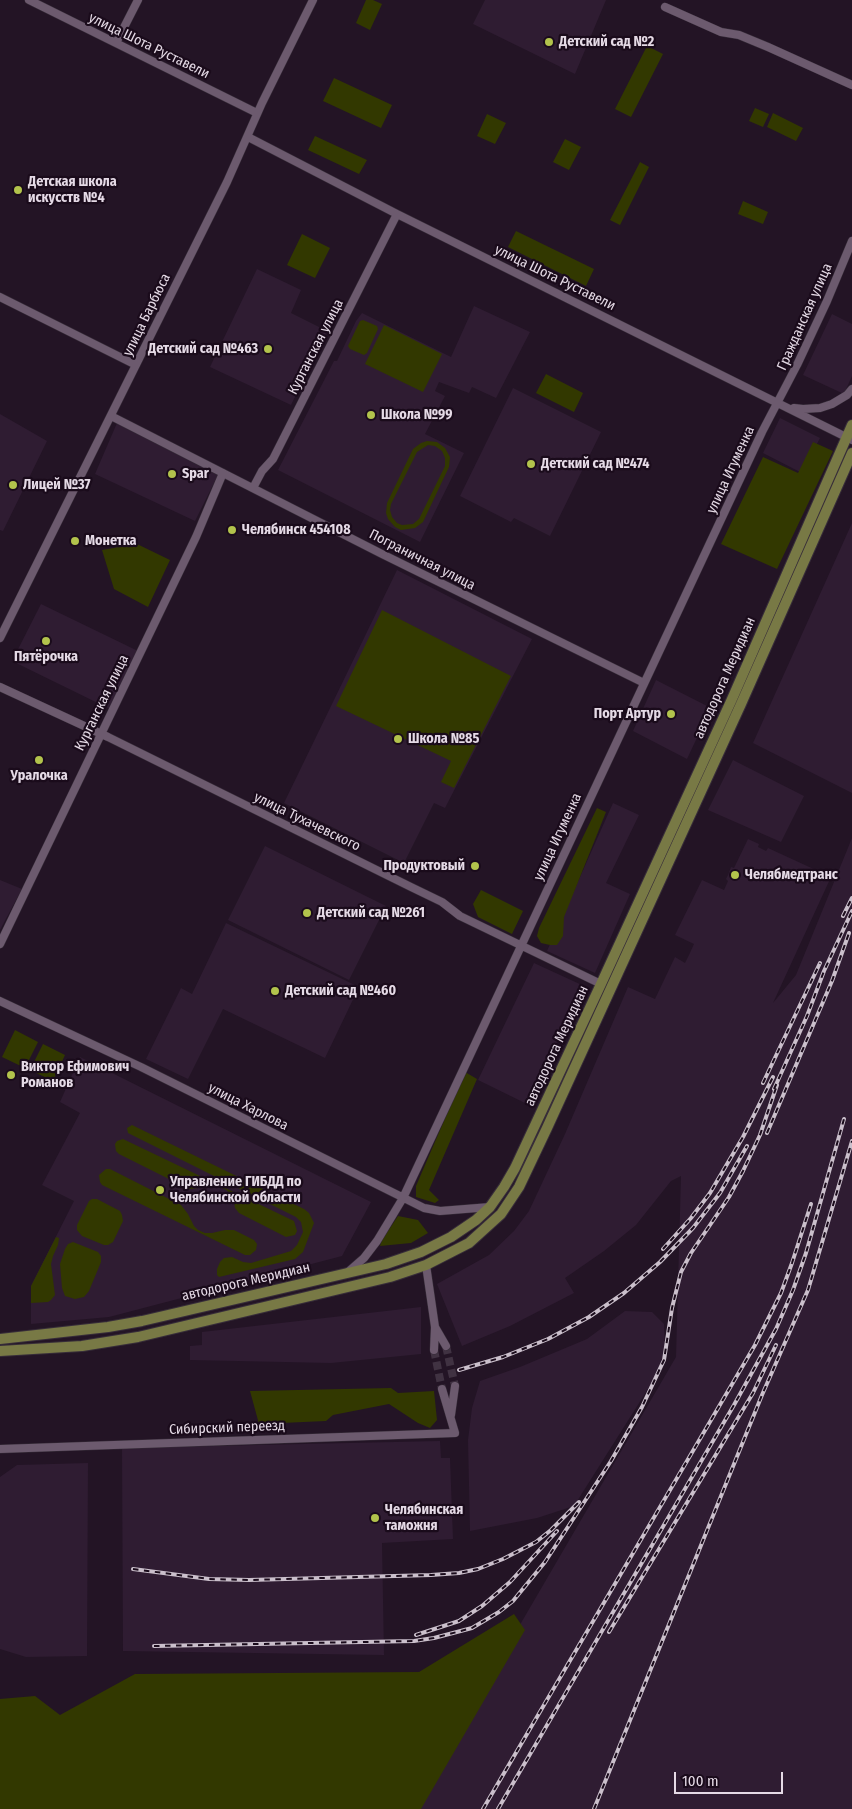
<!DOCTYPE html>
<meta charset="utf-8">
<style>
body{margin:0}
#map{position:relative;width:852px;height:1809px;overflow:hidden;background:#231425;font-family:"Fira Sans Condensed",sans-serif}
canvas{display:block}
.scale{position:absolute;left:674px;top:1772px;width:109px;height:22px;box-sizing:border-box;border:2px solid #e5dae6;border-top:0;padding-left:6px;font-size:15px;line-height:18px;white-space:nowrap;color:#e5dae6;-webkit-text-stroke:4px #1a0b1b;paint-order:stroke}
</style>
<div id="map">
<canvas width="852" height="1809"></canvas>
<div class="scale">100 m</div>
</div>
<script>
const ctx = document.querySelector('canvas').getContext('2d');
ctx.lineJoin = 'round';
function fillPath(path, color) { ctx.fillStyle = color; ctx.fill(path, 'evenodd'); }
const shape = rows => new Path2D(rows.map(r => 'M' + r).join(''));
function strokePath(path, color, width, dash) { ctx.strokeStyle = color; ctx.lineWidth = width; ctx.lineCap = dash ? 'butt' : 'round'; ctx.setLineDash(dash || []); ctx.stroke(path); }
function write(font, color, halo, rows, align = 'center') {
  ctx.font = font + ' "Fira Sans Condensed",sans-serif'; ctx.lineWidth = 4.5; ctx.setLineDash([]); ctx.textBaseline = 'middle'; ctx.strokeStyle = halo; ctx.fillStyle = color; for (const [text, x, y, turn = 0] of rows) {
    ctx.save(); ctx.translate(x, y); ctx.rotate((+turn || 0) * Math.PI / 180); ctx.textAlign = isNaN(turn) ? turn : align; if (halo) ctx.strokeText(text, 0, 0); ctx.fillText(text, 0, 0); ctx.restore();
  }
}
const built = shape([
 [485,0,606,0,575,74,473,24],
 [257,269,301,290,291,313,327,331,291,405,210,367],
 [474,306,530,332,496,398,472,387,469,393,439,382,435,391,445,396,425,434,464,453,420,542,278,470,334,361,337,361,356,321,362,313,451,357],
 [832,314,852,324,852,376,844,394,803,375],
 [513,388,601,432,550,536,514,518,511,522,460,496],
 [0,414,47,441,3,531,0,530],
 [780,418,820,438,802,473,763,453],
 [117,423,218,475,195,521,95,474],
 [852,523,852,793,753,743],
 [397,570,532,639,445,808,434,803,404,863,284,803],
 [41,604,138,651,110,709,12,661],
 [656,680,711,708,687,759,633,731],
 [733,760,804,796,781,842,708,810],
 [613,803,639,815,606,883,630,894,595,973,547,951],
 [852,838,852,1809,399,1809,440,1762,676,1357,681,1176,671,1181,636,1225,604,1251,565,1278,574,1293,510,1326,462,1346,437,1284,489,1255,514,1231,529,1211,565,1134,628,987,655,999,675,957,685,963,689,955,694,944,675,935,702,880,724,890,728,881,726,879,728,875,731,867,734,868,748,839,759,844,758,847,766,851,768,848,831,877,773,1003,796,975],
 [265,846,386,906,349,980,228,920],
 [0,880,22,889,0,930],
 [226,923,359,987,325,1058,223,1009,188,1079,146,1059,181,988,192,994],
 [534,963,584,986,527,1104,478,1080],
 [80,1057,371,1202,342,1256,109,1317,31,1324,31,1286,74,1201,42,1185,80,1113,60,1102],
 [421,1307,421,1354,331,1363,190,1360,190,1346,202,1345,202,1332],
 [625,1311,652,1312,664,1324,665,1352,653,1381,574,1506,537,1518,470,1531,468,1440,472,1408,480,1381,520,1367,587,1339],
 [440,1441,441,1458,450,1458,453,1539,382,1543,384,1655,123,1651,122,1448],
 [88,1463,87,1656,26,1657,0,1649,0,1477,17,1465]
]);
const green = shape([
 [366,0,373,0,382,4,370,30,356,23],
 [647,46,663,54,631,117,615,109],
 [334,78,392,105,381,128,323,101],
 [755,108,769,114,763,127,749,121],
 [773,113,803,128,796,141,767,127],
 [487,114,506,123,495,144,477,136],
 [315,136,367,160,359,174,308,150],
 [565,139,581,147,569,170,553,162],
 [640,162,649,167,620,225,610,220],
 [743,201,768,212,763,224,738,214],
 [516,231,594,269,586,286,508,247],
 [302,234,330,248,315,278,287,265],
 [363,320,377,326,378,329,367,353,364,355,350,349,348,346,360,321],
 [384,325,442,354,423,392,365,364],
 [546,374,583,393,574,412,536,393],
 [427,441,437,442,445,448,450,457,449,467,423,522,415,528,401,530,395,527,388,519,386,513,387,503,413,449,421,443],
 [428,445,435,446,442,451,445,458,445,466,419,519,413,524,402,525,397,523,392,517,390,510,391,504,417,452],
 [813,442,833,451,777,569,721,544,763,457,798,473],
 [137,544,170,560,148,607,114,589,102,550],
 [382,610,511,676,454,788,441,782,451,761,336,706],
 [597,808,606,812,564,917,563,936,557,945,550,945,541,943,537,936,539,928],
 [481,890,523,911,512,934,478,917,473,904],
 [15,1030,38,1042,25,1068,2,1057],
 [43,1044,65,1055,53,1081,30,1070],
 [465,1072,477,1079,429,1190,439,1200,435,1203,416,1197,416,1186],
 [132,1125,304,1209,309,1213,314,1223,303,1252,295,1259,219,1277,217,1275,217,1269,220,1262,224,1258,232,1257,243,1262,251,1263,291,1251,297,1245,303,1232,301,1222,296,1217,128,1133,127,1128],
 [123,1139,294,1221,297,1231,295,1235,286,1237,239,1213,235,1208,233,1196,225,1189,216,1186,189,1189,119,1154,116,1151,115,1144,117,1141],
 [106,1169,110,1169,181,1205,188,1214,194,1226,198,1230,205,1233,212,1233,225,1230,234,1230,254,1240,257,1244,256,1250,250,1255,245,1255,102,1185,100,1182,99,1175],
 [92,1199,97,1199,120,1211,122,1215,123,1221,113,1242,108,1245,104,1245,82,1236,77,1230,77,1225,89,1201],
 [398,1216,418,1220,428,1233,411,1243,380,1246,382,1240],
 [56,1237,59,1238,58,1245,53,1256,51,1264,55,1295,51,1300,48,1302,31,1303,31,1286],
 [73,1242,98,1252,101,1256,101,1262,89,1291,84,1297,75,1299,65,1296,62,1288,60,1264,65,1249,68,1244],
 [391,1388,398,1393,434,1391,437,1420,430,1428,418,1423,389,1404,333,1415,326,1421,259,1424,250,1391],
 [514,1614,525,1630,421,1809,0,1809,0,1699,35,1696,60,1715,135,1674,419,1672]
]);
const minorTunnel = shape([
 [446,1346,455,1386],
 [434,1350,442,1389]
]);
const minor = shape([
 [29,0,257,113],
 [665,7,721,32,739,35,768,47,852,85],
 [116,43,138,0],
 [248,137,397,214,852,440],
 [0,297,136,365],
 [794,408,803,409,820,408,832,404,847,395,852,389],
 [111,416,382,554,644,683],
 [253,488,262,471,273,459,397,214],
 [0,638,227,182,262,103,313,0],
 [0,687,108,737,411,887,442,902,460,916,601,984],
 [0,944,196,537,223,473],
 [0,1001,141,1067,424,1208,440,1211,490,1207],
 [426,1265,435,1327,434,1350],
 [348,1272,364,1258,377,1241,403,1198,762,432,797,365,827,301,852,241],
 [435,1327,446,1346],
 [451,1415,455,1386],
 [0,1449,455,1433,442,1389]
]);
const major = shape([
 [0,1339,108,1327,142,1321,386,1264,421,1252,451,1237,476,1220,490,1207,504,1187,515,1168,601,984,732,699,852,425],
 [0,1351,82,1346,138,1337,390,1277,426,1265,469,1243,501,1214,519,1187,547,1128,741,704,852,453]
]);
const rail = shape([
 [843,916,852,898],
 [763,1083,820,963],
 [774,1089,807,1016,824,971,852,911],
 [767,1133,832,981,849,933],
 [663,1249,691,1218,710,1193,743,1137,773,1077],
 [459,1370,503,1357,548,1339,589,1317,624,1293,660,1262,693,1228,720,1193,747,1146],
 [133,1569,209,1579,249,1580,431,1575,459,1573,478,1569,503,1559,536,1542,551,1530,579,1502],
 [609,1632,753,1393,776,1345],
 [416,1635,459,1621,482,1606,510,1582,557,1531],
 [154,1646,414,1641,434,1638,472,1628,499,1612,513,1601,545,1562,611,1461,642,1407,664,1360,672,1308,681,1272,691,1253,729,1197,743,1171,760,1135,777,1085],
 [483,1809,755,1345,781,1293,792,1263,811,1204],
 [498,1809,734,1405,776,1329,793,1290,806,1253,844,1119],
 [594,1809,762,1395,808,1290,852,1141]
]);
const markers = [
 [549,42,5,"#b2c34c"],
 [18,190,5,"#b2c34c"],
 [268,349,5,"#b2c34c"],
 [371,415,5,"#b2c34c"],
 [531,464,5,"#b2c34c"],
 [172,474,5,"#b2c34c"],
 [13,485,5,"#b2c34c"],
 [232,530,5,"#b2c34c"],
 [75,541,5,"#b2c34c"],
 [46,641,5,"#b2c34c"],
 [671,714,5,"#b2c34c"],
 [398,739,5,"#b2c34c"],
 [39,760,5,"#b2c34c"],
 [475,866,5,"#b2c34c"],
 [735,875,5,"#b2c34c"],
 [307,913,5,"#b2c34c"],
 [275,991,5,"#b2c34c"],
 [11,1075,5,"#b2c34c"],
 [160,1190,5,"#b2c34c"],
 [375,1518,5,"#b2c34c"]
];
const poiNames = [
 ["Детский сад №2",559,42],
 ["Детская школа",28,182],
 ["искусств №4",28,198],
 ["Детский сад №463",258,349,"right"],
 ["Школа №99",381,415],
 ["Детский сад №474",541,464],
 ["Spar",182,474],
 ["Лицей №37",23,485],
 ["Челябинск 454108",242,530],
 ["Монетка",85,541],
 ["Пятёрочка",46,657,"center"],
 ["Порт Артур",661,714,"right"],
 ["Школа №85",408,739],
 ["Уралочка",39,776,"center"],
 ["Продуктовый",465,866,"right"],
 ["Челябмедтранс",745,875],
 ["Детский сад №261",317,913],
 ["Детский сад №460",285,991],
 ["Виктор Ефимович",21,1067],
 ["Романов",21,1083],
 ["Управление ГИБДД по",170,1182],
 ["Челябинской области",170,1198],
 ["Челябинская",385,1510],
 ["таможня",385,1526]
];
const streetNames = [
 ["улица Шота Руставели",149,46,26],
 ["улица Шота Руставели",555,278,26],
 ["улица Барбюса",147,315,-64],
 ["Гражданская улица",805,317,-66],
 ["Курганская улица",316,347,-63],
 ["улица Игуменка",731,470,-65],
 ["Пограничная улица",422,560,27],
 ["автодорога Меридиан",725,678,-66],
 ["Курганская улица",102,703,-64],
 ["улица Тухачевского",307,822,26],
 ["улица Игуменка",558,837,-65],
 ["автодорога Меридиан",557,1046,-65],
 ["улица Харлова",248,1107,27],
 ["автодорога Меридиан",246,1282,-13],
 ["Сибирский переезд",227,1428,-2]
];
fillPath(built, '#2f1c32');
fillPath(green, '#323800');
strokePath(minorTunnel, '#403242', 8, [8, 4]);
strokePath(minor, '#372d39', 9);
strokePath(major, '#372d39', 12);
strokePath(minor, '#6c5a6e', 8);
strokePath(major, '#787945', 10);
strokePath(rail, '#cabfcb', 4);
strokePath(rail, '#1a0b1b', 2, [5.5]);
for (const [x, y, r, color] of markers) { const dot = new Path2D(); dot.arc(x, y, r, 0, 2 * Math.PI); ctx.fillStyle = color; ctx.fill(dot); strokePath(dot, '#1a0b1b', 2); }
write('bold 14px', '#e5dae6', '#1a0b1b', poiNames, 'left');
write('14px', '#e5dae6', '#1a0b1b', streetNames);
</script>
